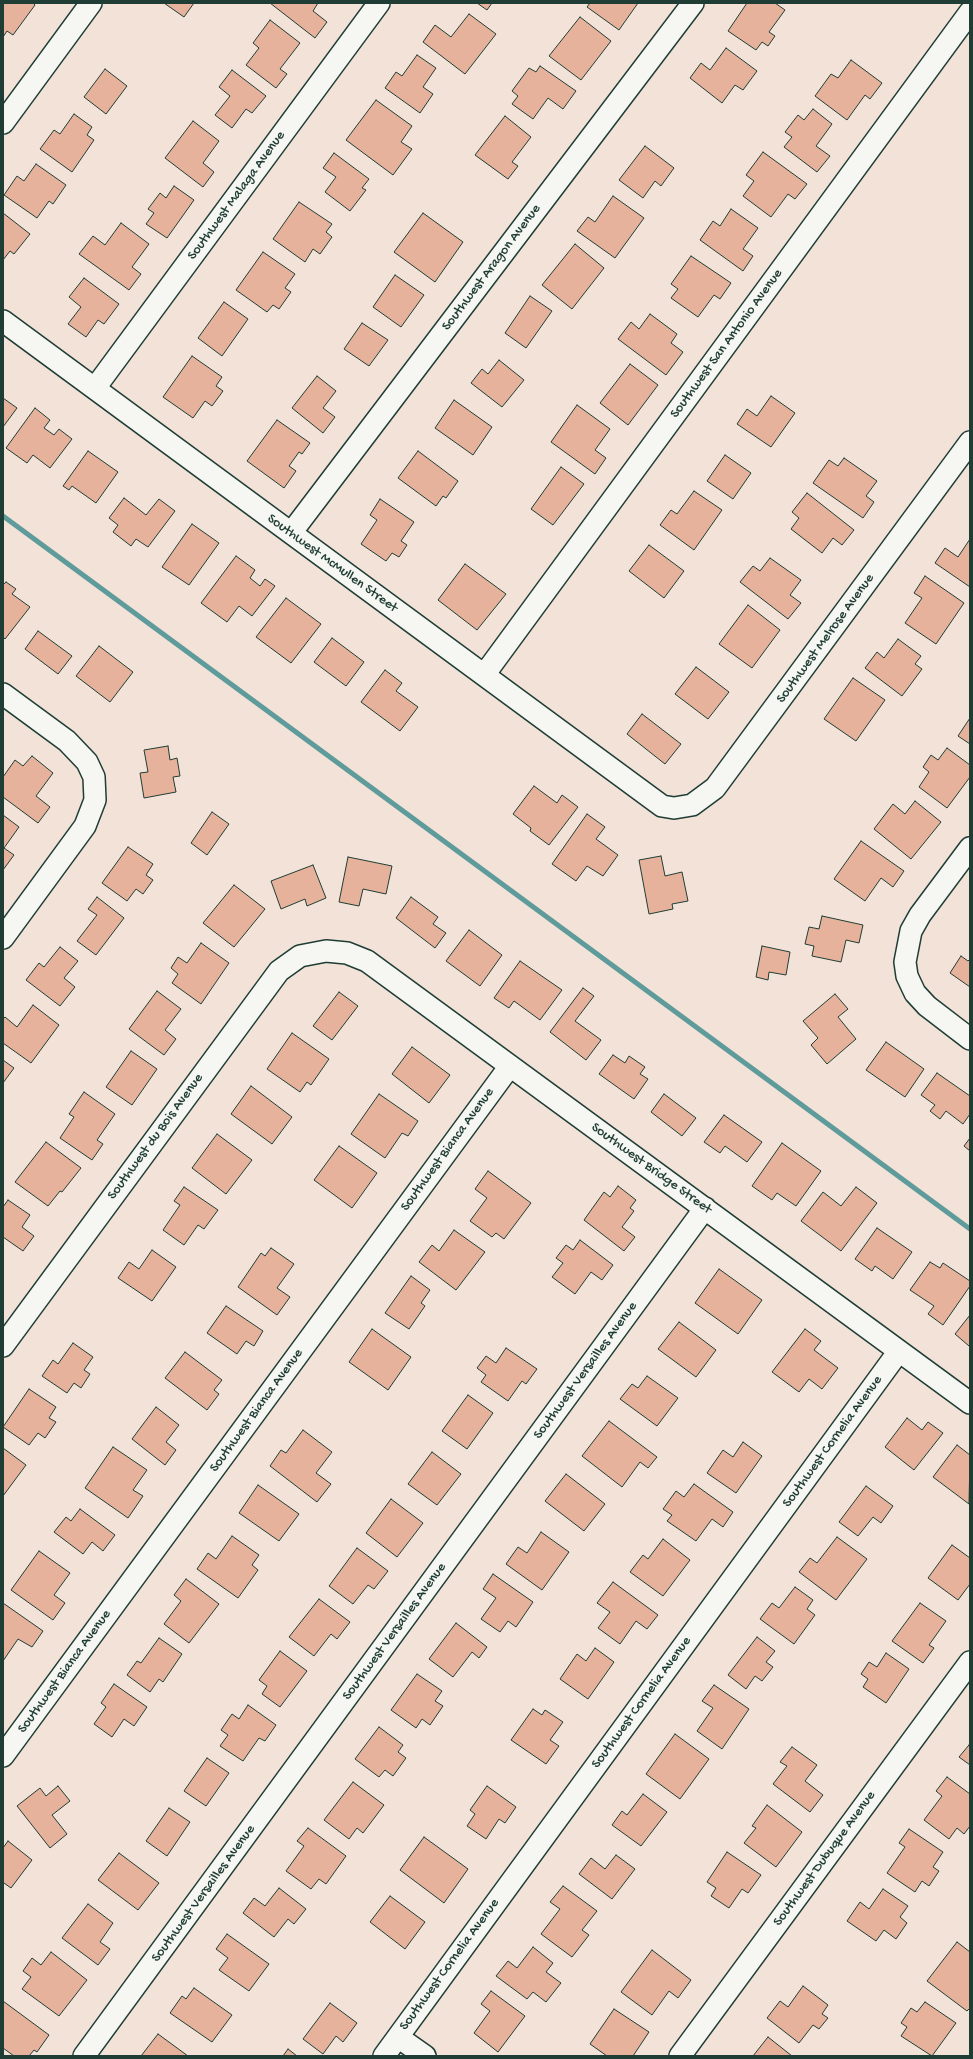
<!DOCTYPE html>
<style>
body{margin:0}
#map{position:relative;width:973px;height:2059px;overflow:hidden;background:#f2e2d8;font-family:"Gochi Hand",sans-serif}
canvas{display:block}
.frame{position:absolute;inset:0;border:4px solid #1f3d34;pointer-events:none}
</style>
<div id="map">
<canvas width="973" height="2059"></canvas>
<div class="frame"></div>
</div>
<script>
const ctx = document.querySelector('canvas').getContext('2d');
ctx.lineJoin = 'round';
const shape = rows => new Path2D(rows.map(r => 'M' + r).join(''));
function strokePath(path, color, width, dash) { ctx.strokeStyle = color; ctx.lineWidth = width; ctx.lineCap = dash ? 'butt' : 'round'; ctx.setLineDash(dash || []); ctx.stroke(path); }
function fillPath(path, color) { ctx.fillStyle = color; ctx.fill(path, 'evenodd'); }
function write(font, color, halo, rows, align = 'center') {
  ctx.font = font + ' "Gochi Hand",sans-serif'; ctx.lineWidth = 3; ctx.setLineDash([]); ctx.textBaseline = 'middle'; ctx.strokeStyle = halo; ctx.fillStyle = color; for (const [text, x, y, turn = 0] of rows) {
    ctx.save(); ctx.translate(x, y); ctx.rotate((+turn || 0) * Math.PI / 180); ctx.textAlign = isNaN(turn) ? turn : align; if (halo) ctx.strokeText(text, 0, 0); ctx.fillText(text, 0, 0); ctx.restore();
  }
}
const stream = shape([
 [3,516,970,1229]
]);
const building = shape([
 [3,3,33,3,35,5,13,35,7,31,3,37,3,3],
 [164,3,194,3,184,17,164,3],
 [270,3,318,3,313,11,327,22,315,38,270,3],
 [477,3,492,3,487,10,477,3],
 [590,3,638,3,619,30,587,7,590,3],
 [747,3,775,3,785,10,769,32,775,36,768,46,762,42,756,50,728,31,747,3],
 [469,14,496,34,465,74,423,42,435,25,451,37,469,14],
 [580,17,611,41,581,80,549,56,580,17],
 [270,20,300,43,280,69,287,74,276,88,246,65,259,48,253,43,270,20],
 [726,48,757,71,743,90,735,85,722,103,690,78,701,63,710,70,726,48],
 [417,55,436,68,423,87,433,94,420,113,385,88,396,72,402,76,417,55],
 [851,60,882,83,870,99,865,95,847,120,815,96,831,74,838,78,851,60],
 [540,66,576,91,563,109,548,98,533,119,512,104,518,96,512,91,529,68,536,72,540,66],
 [105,69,127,86,106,114,84,97,105,69],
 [232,70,266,96,252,113,246,109,232,128,215,115,230,96,219,87,232,70],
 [376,100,412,126,401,142,412,149,393,175,346,140,376,100],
 [813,109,832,124,816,146,830,156,817,172,784,147,792,137,785,132,798,115,804,120,813,109],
 [74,114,92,127,87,135,94,140,72,172,40,149,54,130,60,134,74,114],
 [505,116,531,137,512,162,518,166,508,179,475,155,505,116],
 [193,121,219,141,203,163,214,172,203,187,165,158,193,121],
 [645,146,674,168,661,186,655,181,643,198,619,180,645,146],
 [763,152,807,184,795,199,788,194,771,217,743,196,754,181,746,175,763,152],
 [334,153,369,179,362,188,366,190,350,211,325,192,336,177,323,168,334,153],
 [36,164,66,185,53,204,49,201,37,218,4,195,17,176,24,181,36,164],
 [174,186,194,200,167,238,146,224,154,213,148,209,160,193,166,198,174,186],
 [613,196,644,218,615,258,577,231,588,217,595,222,613,196],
 [299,202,332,224,326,232,332,237,320,254,313,249,305,262,273,239,299,202],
 [731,209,758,228,743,249,753,256,743,271,700,240,713,221,720,226,731,209],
 [3,213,30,234,14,254,10,251,3,260,3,213],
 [423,213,463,242,435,282,394,252,423,213],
 [121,223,149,244,132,267,141,274,129,290,79,254,93,236,105,245,121,223],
 [575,244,604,268,572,309,542,285,575,244],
 [263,252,295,274,285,288,291,292,279,309,273,305,267,312,236,290,263,252],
 [691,256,731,283,720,299,714,295,698,317,671,298,678,289,671,284,691,256],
 [395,275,424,295,401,327,373,307,395,275],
 [84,278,119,304,104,324,98,320,86,337,68,324,81,307,69,297,84,278],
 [530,296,552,311,526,348,505,333,530,296],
 [224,302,248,319,222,356,198,338,224,302],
 [650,314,677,334,671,343,683,352,666,375,618,339,631,322,639,329,650,314],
 [362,323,388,340,369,366,344,349,362,323],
 [192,356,222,377,216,386,223,391,212,406,205,401,193,418,163,397,192,356],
 [499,360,524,380,502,407,471,383,482,369,488,374,499,360],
 [630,364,658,385,628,425,600,403,630,364],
 [317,376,336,391,323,408,335,417,323,433,292,408,317,376],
 [771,396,795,413,771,447,737,424,747,409,757,416,771,396],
 [3,398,17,408,3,427,3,398],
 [454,400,492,427,473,455,435,428,454,400],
 [577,405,610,429,595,450,606,458,595,474,551,442,577,405],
 [35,408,50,420,44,428,54,435,59,429,72,439,50,468,33,455,27,463,6,448,35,408],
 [277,420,310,443,302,454,299,452,289,466,296,471,284,488,247,461,277,420],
 [88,451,118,472,96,503,72,486,69,490,63,486,88,451],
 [418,451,458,481,446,498,443,496,436,506,398,478,418,451],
 [725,455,751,473,733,499,707,481,725,455],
 [844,458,877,481,866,496,874,502,863,518,813,483,829,460,838,466,844,458],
 [561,467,584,484,553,525,531,509,561,467],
 [694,491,722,510,694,550,660,525,671,510,677,514,694,491],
 [807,493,854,530,842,545,833,538,822,553,791,529,799,518,792,512,807,493],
 [124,498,146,515,159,499,175,511,148,547,136,539,131,546,113,532,118,525,109,518,124,498],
 [380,499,414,522,401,541,407,545,399,557,392,553,386,561,361,544,377,520,370,515,380,499],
 [192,524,219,543,189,585,162,567,192,524],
 [970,539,970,587,935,563,945,548,958,557,970,539],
 [649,545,684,571,664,598,629,571,649,545],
 [236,556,255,570,250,578,260,586,265,579,275,586,252,616,239,606,227,622,201,603,236,556],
 [770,558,801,580,790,595,801,603,788,619,740,582,753,566,760,571,770,558],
 [465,564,506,594,477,630,438,600,465,564],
 [925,576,964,603,936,644,905,623,922,598,914,593,925,576],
 [6,582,16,589,12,594,30,607,5,639,3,637,3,585,6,582],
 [286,598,321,624,291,663,256,637,286,598],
 [748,605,780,630,752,668,719,644,748,605],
 [38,631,72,656,58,674,25,649,38,631],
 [332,638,364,662,346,686,314,662,332,638],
 [898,639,921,656,915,664,922,669,902,696,865,668,877,652,884,658,898,639],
 [99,646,133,672,110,702,76,676,99,646],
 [696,667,729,692,708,719,675,694,696,667],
 [385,670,402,683,396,691,418,707,400,731,361,702,385,670],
 [853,678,885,700,856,741,824,719,853,678],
 [642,714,681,744,665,764,627,734,642,714],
 [970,718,970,744,958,736,970,718],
 [168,746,170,760,177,758,180,776,173,777,176,792,144,798,140,773,148,772,144,750,168,746],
 [947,748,970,765,970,777,947,808,919,787,929,772,923,767,931,755,938,760,947,748],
 [32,756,53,773,36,796,50,807,38,823,3,797,3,777,15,760,23,766,32,756],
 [534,786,557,803,562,795,578,807,549,845,530,831,531,828,513,814,534,786],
 [915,801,941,822,911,859,874,829,893,804,905,814,915,801],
 [212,812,229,824,207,855,191,843,212,812],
 [587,814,605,827,596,839,618,855,603,876,587,866,576,881,552,864,587,814],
 [3,815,19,827,4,848,14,855,3,870,3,815],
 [861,841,904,871,893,887,881,878,865,901,834,879,861,841],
 [128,847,153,864,146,875,153,880,143,894,136,889,127,901,102,883,128,847],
 [661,856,665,876,682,872,688,901,672,904,673,909,649,914,639,860,661,856],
 [348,857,392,866,386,894,363,889,359,906,339,902,348,857],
 [313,865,326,898,307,906,305,899,281,909,271,881,313,865],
 [234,885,265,909,234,947,203,923,234,885],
 [97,897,124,918,96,955,77,941,97,915,88,909,97,897],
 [411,897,438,917,433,924,446,933,435,948,396,918,411,897],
 [822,916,863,925,859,943,846,940,841,962,812,956,814,946,805,944,809,927,819,929,822,916],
 [469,930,502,955,480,986,446,961,469,930],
 [201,943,229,963,201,1004,172,983,178,974,171,968,178,957,187,963,201,943],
 [762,946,790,952,786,975,769,972,768,980,756,977,762,946],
 [60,947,78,961,64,978,75,987,60,1006,26,980,39,963,44,967,60,947],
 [961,956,968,961,970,959,970,987,950,973,961,956],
 [520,961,562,990,540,1020,514,1001,509,1008,494,998,520,961],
 [583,988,594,996,575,1021,601,1040,586,1060,550,1032,583,988],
 [157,991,181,1009,165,1030,176,1039,164,1055,129,1029,157,991],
 [339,992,358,1006,332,1040,313,1026,339,992],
 [835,994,848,1009,838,1017,856,1039,827,1064,811,1045,818,1038,803,1021,835,994],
 [33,1005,59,1025,31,1063,3,1043,3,1019,5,1017,17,1027,33,1005],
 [292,1033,329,1059,311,1085,307,1082,300,1092,267,1069,292,1033],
 [886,1042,924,1069,905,1097,866,1070,886,1042],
 [412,1047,450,1075,429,1103,392,1074,412,1047],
 [131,1051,157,1069,132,1105,106,1087,131,1051],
 [613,1055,625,1063,629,1056,645,1067,640,1074,648,1079,634,1099,599,1074,613,1055],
 [3,1060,14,1068,3,1083,3,1060],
 [937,1073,970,1096,970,1114,963,1124,946,1111,940,1119,930,1111,935,1105,921,1095,937,1073],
 [251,1086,292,1117,272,1144,231,1114,251,1086],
 [84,1092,115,1114,97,1140,103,1144,92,1160,60,1138,74,1117,69,1114,84,1092],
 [379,1094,418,1121,408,1136,402,1133,385,1158,351,1134,379,1094],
 [664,1094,696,1118,682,1136,651,1112,664,1094],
 [724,1115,762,1142,747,1162,725,1146,720,1153,704,1142,724,1115],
 [217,1134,252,1160,226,1194,192,1168,217,1134],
 [970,1138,970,1151,964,1146,970,1138],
 [46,1142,81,1168,62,1192,60,1191,48,1206,15,1182,46,1142],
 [782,1143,821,1171,796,1206,777,1193,772,1200,752,1186,782,1143],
 [339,1146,377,1173,352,1208,314,1180,339,1146],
 [488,1171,531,1203,504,1239,496,1233,492,1237,470,1221,487,1198,475,1189,488,1171],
 [618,1186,636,1200,630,1208,634,1211,622,1227,635,1237,624,1251,584,1220,604,1192,610,1197,618,1186],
 [184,1187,218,1210,204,1229,198,1225,184,1245,163,1230,180,1205,174,1201,184,1187],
 [856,1187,877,1203,841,1251,801,1221,823,1192,841,1206,856,1187],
 [8,1200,30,1215,22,1227,34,1236,23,1251,3,1237,3,1207,8,1200],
 [877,1228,912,1252,893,1279,875,1266,872,1271,855,1259,877,1228],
 [454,1230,485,1252,456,1290,419,1262,432,1245,439,1251,454,1230],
 [580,1240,613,1265,602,1280,591,1272,575,1294,552,1277,563,1263,556,1258,566,1245,573,1250,580,1240],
 [271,1248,294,1264,277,1288,290,1297,277,1315,238,1287,261,1253,265,1256,271,1248],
 [152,1250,176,1267,152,1301,118,1278,129,1262,139,1269,152,1250],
 [930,1262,940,1268,943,1263,970,1281,970,1286,943,1325,928,1314,934,1306,910,1290,930,1262],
 [719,1269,762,1300,738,1334,695,1303,719,1269],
 [411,1276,430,1290,421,1303,425,1306,409,1329,385,1313,411,1276],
 [226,1306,263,1331,254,1346,246,1341,237,1354,207,1333,226,1306],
 [970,1315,970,1345,969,1346,955,1334,970,1315],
 [679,1322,716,1350,696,1377,658,1349,679,1322],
 [372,1329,411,1357,388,1390,349,1362,372,1329],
 [805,1329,821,1341,814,1350,838,1368,822,1389,809,1379,799,1392,772,1372,805,1329],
 [73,1343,93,1357,84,1370,90,1374,81,1388,74,1383,67,1393,42,1376,53,1360,58,1364,73,1343],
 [506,1348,537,1369,526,1384,522,1381,508,1401,481,1382,486,1375,477,1368,486,1356,496,1363,506,1348],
 [185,1352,222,1380,214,1390,219,1394,207,1410,165,1378,185,1352],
 [647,1376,678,1398,657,1426,620,1399,632,1384,638,1388,647,1376],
 [29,1389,56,1407,49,1418,56,1422,45,1438,38,1433,29,1445,3,1427,29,1389],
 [468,1395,493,1413,467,1449,442,1431,468,1395],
 [156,1407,179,1425,166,1442,176,1450,165,1465,132,1439,156,1407],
 [907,1418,922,1430,928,1422,943,1433,914,1470,885,1447,907,1418],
 [609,1421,657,1457,648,1468,640,1462,622,1487,582,1456,609,1421],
 [303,1430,332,1452,316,1473,331,1484,317,1502,270,1466,281,1450,286,1453,303,1430],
 [743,1442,762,1456,736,1493,707,1473,723,1450,733,1457,743,1442],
 [957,1445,970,1455,969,1504,933,1477,957,1445],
 [113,1447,147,1470,133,1490,143,1496,128,1518,85,1488,113,1447],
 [3,1448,26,1465,3,1496,3,1448],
 [432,1452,461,1474,437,1505,408,1484,432,1452],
 [566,1474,605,1504,584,1531,545,1501,566,1474],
 [694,1484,733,1512,723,1527,712,1519,696,1541,667,1521,672,1515,663,1509,676,1491,684,1497,694,1484],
 [258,1485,299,1514,279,1541,239,1513,258,1485],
 [866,1486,893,1506,881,1523,873,1517,858,1536,839,1522,866,1486],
 [391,1499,423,1523,397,1557,366,1533,391,1499],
 [80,1509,115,1535,103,1551,92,1542,83,1554,54,1532,66,1517,71,1521,80,1509],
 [541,1532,569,1552,542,1590,506,1564,518,1547,527,1553,541,1532],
 [232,1536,259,1555,252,1565,258,1570,238,1598,197,1569,208,1553,216,1559,232,1536],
 [837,1537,867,1559,836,1600,799,1572,810,1558,817,1563,837,1537],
 [663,1539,690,1560,663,1596,630,1572,643,1555,648,1559,663,1539],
 [952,1545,970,1558,970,1584,958,1600,928,1578,952,1545],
 [357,1548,388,1571,374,1589,368,1585,353,1604,329,1586,357,1548],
 [39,1551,70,1573,54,1595,65,1603,53,1620,11,1590,39,1551],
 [493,1574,533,1602,516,1627,508,1621,500,1632,481,1619,496,1598,483,1589,493,1574],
 [186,1579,219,1604,189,1643,164,1624,181,1601,174,1595,186,1579],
 [613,1582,658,1615,647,1629,636,1621,620,1644,598,1628,610,1612,597,1603,613,1582],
 [795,1587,813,1600,807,1609,815,1615,794,1644,760,1619,772,1603,779,1608,795,1587],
 [319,1599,350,1622,337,1639,331,1634,314,1656,289,1637,319,1599],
 [3,1603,43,1631,32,1647,18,1639,3,1661,3,1603],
 [920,1603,946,1621,929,1645,934,1648,923,1663,892,1641,920,1603],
 [456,1623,487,1647,479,1658,472,1652,453,1677,429,1659,456,1623],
 [757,1637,775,1651,766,1662,773,1667,762,1681,755,1676,746,1689,728,1675,757,1637],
 [159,1638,182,1654,163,1682,159,1679,150,1692,127,1675,137,1661,141,1663,159,1638],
 [595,1648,614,1662,588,1699,560,1679,577,1654,586,1661,595,1648],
 [280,1651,307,1671,280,1707,262,1694,267,1686,259,1680,280,1651],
 [886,1653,909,1669,886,1703,863,1687,868,1679,861,1674,869,1662,877,1667,886,1653],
 [417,1674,442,1691,435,1701,443,1706,430,1725,422,1719,416,1728,391,1710,417,1674],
 [114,1684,147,1707,134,1726,124,1719,112,1737,94,1724,106,1707,101,1703,114,1684],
 [714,1685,749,1709,722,1749,697,1731,713,1708,702,1701,714,1685],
 [248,1705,276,1725,265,1741,259,1738,243,1761,220,1746,228,1735,221,1730,232,1714,239,1719,248,1705],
 [533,1709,542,1715,545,1710,563,1722,550,1740,559,1746,546,1764,511,1740,533,1709],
 [379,1727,403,1745,398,1752,406,1758,393,1776,385,1770,379,1777,355,1759,379,1727],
 [675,1734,709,1759,680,1799,646,1774,675,1734],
 [969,1745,970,1746,970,1765,959,1757,969,1745],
 [792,1747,817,1765,805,1781,823,1795,810,1812,773,1784,787,1766,780,1762,792,1747],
 [207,1758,229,1773,206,1806,184,1791,207,1758],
 [947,1777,970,1794,970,1826,964,1834,957,1828,949,1839,924,1820,942,1796,936,1791,947,1777],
 [353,1782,384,1805,363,1833,357,1828,349,1839,324,1820,353,1782],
 [58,1786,70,1801,52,1815,67,1834,50,1848,17,1806,40,1788,46,1796,58,1786],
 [487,1786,516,1807,505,1823,499,1819,486,1839,467,1826,475,1814,470,1810,487,1786],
 [643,1794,667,1812,641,1846,612,1825,622,1811,627,1815,643,1794],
 [767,1805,802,1832,776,1867,744,1843,756,1828,752,1826,767,1805],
 [169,1808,190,1822,167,1856,146,1841,169,1808],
 [308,1828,346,1856,326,1884,319,1879,311,1889,286,1871,304,1846,297,1841,308,1828],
 [909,1829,943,1852,933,1867,939,1871,929,1886,922,1881,915,1892,887,1873,905,1847,899,1843,909,1829],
 [424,1837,468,1869,444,1903,400,1870,424,1837],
 [8,1841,32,1860,11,1888,4,1883,3,1884,3,1848,8,1841],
 [727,1852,761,1875,748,1893,742,1889,729,1908,711,1896,716,1888,707,1882,727,1852],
 [119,1853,159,1883,138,1910,98,1880,119,1853],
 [616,1855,635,1869,612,1899,579,1874,591,1858,605,1869,616,1855],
 [563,1886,597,1911,582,1930,589,1935,572,1957,541,1934,560,1909,550,1902,563,1886],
 [279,1888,306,1909,294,1924,288,1919,274,1937,243,1913,254,1898,265,1906,279,1888],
 [883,1889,908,1906,900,1917,907,1923,896,1939,884,1930,876,1941,847,1921,860,1902,869,1909,883,1889],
 [390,1896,425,1922,405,1949,370,1922,390,1896],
 [88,1904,113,1923,100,1942,110,1949,98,1965,62,1938,88,1904],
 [227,1934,269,1964,249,1991,219,1970,228,1958,216,1949,227,1934],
 [957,1942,970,1952,970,2008,967,2011,927,1981,957,1942],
 [533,1947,553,1963,546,1972,561,1983,546,2002,533,1992,527,1999,496,1976,508,1961,517,1968,533,1947],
 [652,1950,691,1980,678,1998,669,1991,652,2015,621,1992,652,1950],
 [51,1952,87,1980,59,2016,22,1989,31,1977,23,1971,32,1958,41,1965,51,1952],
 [803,1986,828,2005,822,2014,828,2018,819,2029,813,2025,799,2043,767,2018,780,2001,788,2007,803,1986],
 [194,1988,232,2015,212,2042,170,2013,182,1996,186,1999,194,1988],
 [491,1991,525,2016,498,2052,474,2033,490,2011,481,2004,491,1991],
 [3,2001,49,2035,37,2052,34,2050,29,2056,14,2056,3,2048,3,2001],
 [925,2002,956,2023,932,2056,901,2036,907,2027,901,2023,911,2008,917,2012,925,2002],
 [330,2003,357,2023,343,2042,336,2036,323,2054,303,2039,330,2003],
 [614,2009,649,2032,633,2056,607,2056,590,2044,614,2009],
 [158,2034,188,2056,141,2056,158,2034],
 [768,2037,792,2056,753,2056,768,2037],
 [288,2049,297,2056,283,2056,288,2049]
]);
const minor = shape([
 [3,123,91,3],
 [3,321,662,806,674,808,692,805,715,788,970,442],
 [95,388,379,3],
 [291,533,693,3],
 [484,675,970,12],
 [3,694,67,741,87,762,94,777,95,800,85,826,3,938],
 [970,848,920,915,911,931,905,962,907,976,915,993,927,1006,970,1039],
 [3,1346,279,971,300,956,326,951,347,953,367,961,970,1403],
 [3,1756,510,1066],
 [398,2037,425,2056],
 [84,2056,705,1208],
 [384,2056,899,1351],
 [680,2056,970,1662]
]);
const streetNames = [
 ["Southwest Malaga Avenue",237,196,-54],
 ["Southwest Aragon Avenue",492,268,-53],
 ["Southwest San Antonio Avenue",727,344,-54],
 ["Southwest McMullen Street",332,564,36],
 ["Southwest Melrose Avenue",826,639,-54],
 ["Southwest du Bois Avenue",156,1137,-54],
 ["Southwest Bianca Avenue",448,1150,-54],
 ["Southwest Bridge Street",651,1169,36],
 ["Southwest Versailles Avenue",586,1371,-54],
 ["Southwest Bianca Avenue",257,1411,-54],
 ["Southwest Cornelia Avenue",833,1442,-54],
 ["Southwest Versailles Avenue",395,1632,-54],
 ["Southwest Bianca Avenue",65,1672,-54],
 ["Southwest Cornelia Avenue",642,1703,-54],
 ["Southwest Dubuque Avenue",825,1859,-54],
 ["Southwest Versailles Avenue",204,1894,-54],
 ["Southwest Cornelia Avenue",450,1965,-54]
];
strokePath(stream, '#5e9b9a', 5);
fillPath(building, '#e7b29c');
strokePath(building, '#1f3d34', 1);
strokePath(minor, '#1f3d34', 24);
strokePath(minor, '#f6f6f2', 21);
write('14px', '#1f3d34', '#f6f6f2', streetNames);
</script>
